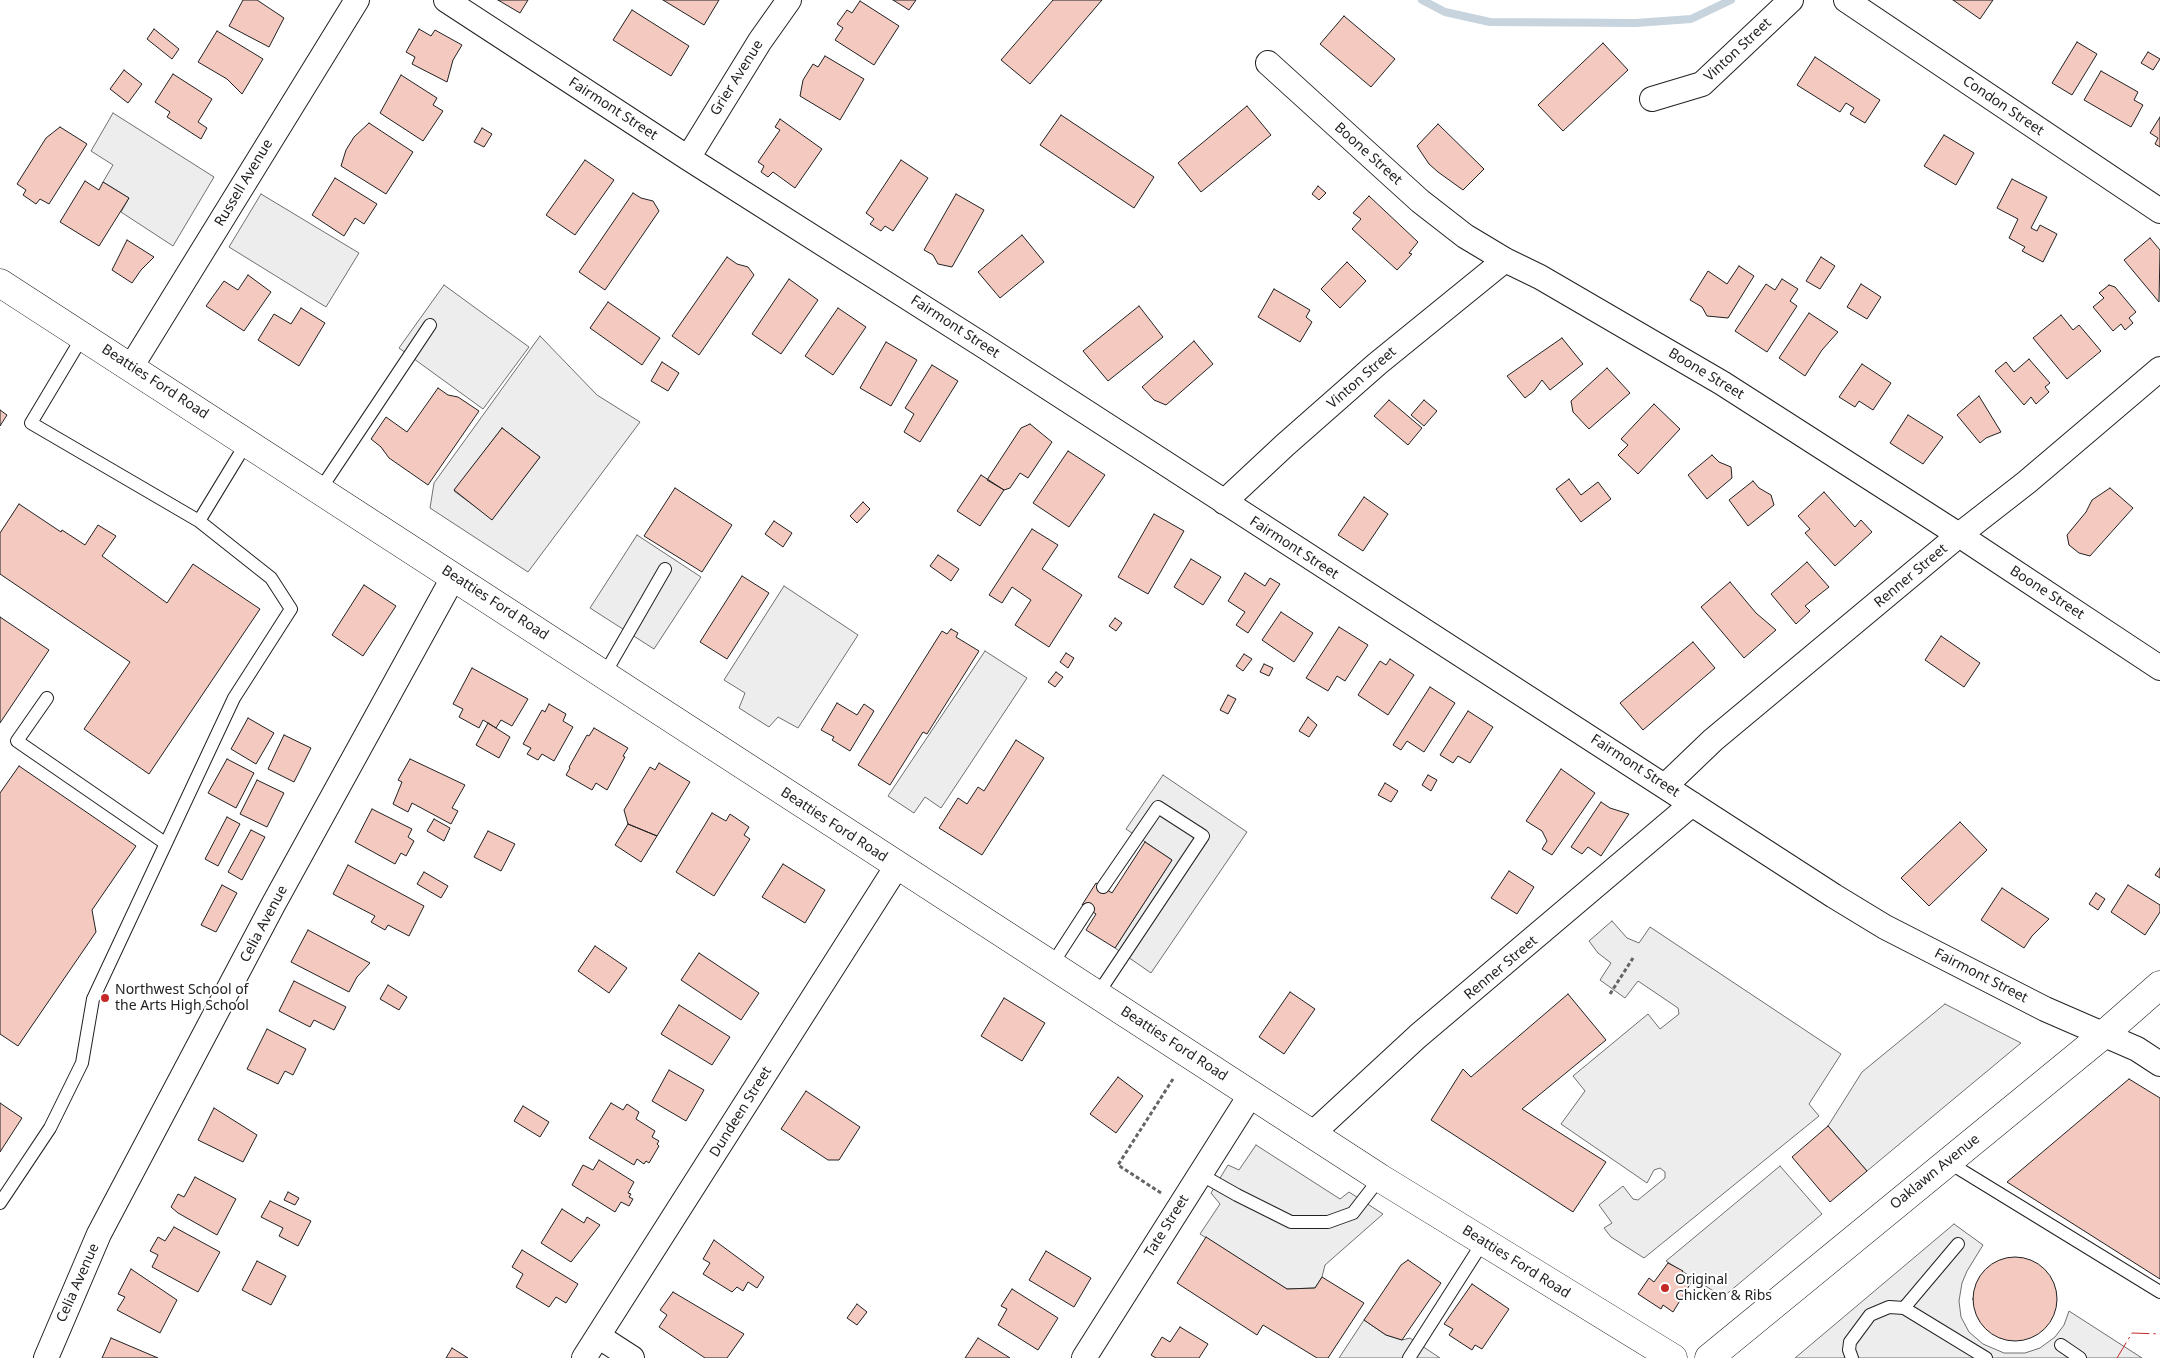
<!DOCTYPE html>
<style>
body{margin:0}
canvas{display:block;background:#fff}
</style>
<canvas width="2160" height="1358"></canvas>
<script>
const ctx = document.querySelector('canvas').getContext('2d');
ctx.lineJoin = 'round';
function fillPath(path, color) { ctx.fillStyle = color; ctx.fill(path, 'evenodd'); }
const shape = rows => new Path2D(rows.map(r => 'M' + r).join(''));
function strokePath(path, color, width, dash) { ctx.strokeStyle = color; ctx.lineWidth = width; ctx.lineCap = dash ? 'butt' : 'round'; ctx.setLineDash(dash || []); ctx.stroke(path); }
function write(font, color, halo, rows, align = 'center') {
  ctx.font = font + ' "Noto Sans",sans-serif'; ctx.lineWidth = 4; ctx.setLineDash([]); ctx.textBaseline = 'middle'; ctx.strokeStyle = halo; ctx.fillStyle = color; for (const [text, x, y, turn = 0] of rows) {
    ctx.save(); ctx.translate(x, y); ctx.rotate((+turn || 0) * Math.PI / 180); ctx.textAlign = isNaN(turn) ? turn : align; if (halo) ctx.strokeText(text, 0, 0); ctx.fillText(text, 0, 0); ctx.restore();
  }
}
const parking = shape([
 [113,113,214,177,173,246,121,212,129,198,103,182,113,165,91,151,113,113],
 [261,194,359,253,326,307,229,247,261,194],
 [444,285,529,347,483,409,399,348,444,285],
 [540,336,597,395,640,422,528,572,430,508,434,483,540,336],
 [502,428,540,457,492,519,454,491,502,428],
 [637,535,701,577,654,649,590,608,637,535],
 [784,586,858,635,798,728,778,717,769,727,739,708,745,693,724,680,784,586],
 [985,651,1027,678,941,808,925,797,914,813,888,796,985,651],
 [1163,775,1247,832,1151,973,1115,948,1172,860,1126,829,1163,775],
 [1612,921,1627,938,1639,943,1650,927,1841,1054,1809,1104,1819,1116,1644,1258,1611,1237,1604,1228,1612,1223,1599,1205,1623,1186,1633,1199,1638,1200,1665,1178,1665,1172,1660,1168,1654,1170,1647,1183,1561,1124,1585,1091,1573,1076,1648,1014,1660,1029,1679,1014,1678,1008,1638,981,1625,998,1600,980,1611,963,1598,953,1589,941,1612,921],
 [1945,1004,2021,1043,1867,1171,1828,1126,1862,1072,1945,1004],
 [1256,1145,1340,1199,1349,1192,1383,1214,1325,1265,1322,1277,1315,1288,1287,1289,1200,1234,1220,1204,1211,1193,1228,1165,1239,1170,1256,1145],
 [1780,1166,1822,1214,1723,1297,1666,1261,1780,1166],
 [1954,1224,1983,1245,1967,1271,1962,1283,1959,1301,1961,1317,1969,1332,1983,1344,2004,1353,2025,1353,2040,1348,2055,1337,2064,1325,2069,1311,2142,1358,1795,1358,1954,1224],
 [1364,1320,1386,1335,1402,1340,1410,1338,1440,1358,1339,1358,1364,1320]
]);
const stream = shape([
 [1422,0,1445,12,1490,22,1636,23,1691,19,1731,0]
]);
const building = shape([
 [243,0,257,0,284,18,269,47,229,26,243,0],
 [498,0,528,0,520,13,498,0],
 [663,0,719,0,704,25,663,0],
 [893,0,916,0,909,10,893,0],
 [1053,0,1102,0,1030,84,1001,60,1053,0],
 [1953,0,1993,0,1980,19,1953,0],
 [860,1,899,26,874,65,835,40,843,28,837,24,847,10,852,13,860,1],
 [632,10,689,46,671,76,613,40,632,10],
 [1344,16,1395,59,1371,87,1320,44,1344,16],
 [154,29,179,49,172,59,147,39,154,29],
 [419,29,431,36,435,30,462,45,453,60,447,82,412,64,415,57,406,52,419,29],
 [217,31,263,59,242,94,227,79,198,62,217,31],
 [2077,42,2097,54,2072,95,2052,83,2077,42],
 [1603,43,1628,70,1563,131,1538,105,1603,43],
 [2148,52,2160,59,2153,70,2141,63,2148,52],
 [825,56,864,79,840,120,800,96,803,80,813,64,818,67,825,56],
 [1815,57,1880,100,1865,123,1850,114,1854,108,1846,103,1840,112,1797,85,1815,57],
 [124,70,142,84,128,103,110,89,124,70],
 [2101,71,2138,92,2134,100,2143,105,2131,127,2084,100,2101,71],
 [173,74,212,99,198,122,207,128,201,139,167,117,170,112,155,102,173,74],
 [401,75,437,98,433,105,443,111,423,141,380,113,401,75],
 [1247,106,1271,135,1201,192,1178,163,1247,106],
 [1061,115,1154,177,1134,208,1040,145,1061,115],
 [2160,117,2160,147,2155,144,2158,138,2150,133,2160,117],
 [780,119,822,149,795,188,773,172,768,177,761,172,764,166,758,162,780,130,775,127,780,119],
 [369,123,413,152,386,194,341,166,346,150,354,137,369,123],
 [1438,124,1484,169,1463,190,1438,172,1429,164,1417,146,1438,124],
 [60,127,87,144,49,204,40,199,36,204,23,195,26,190,17,184,46,138,60,127],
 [482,128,492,134,484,147,474,142,482,128],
 [1944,135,1974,153,1956,185,1924,166,1944,135],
 [585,160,614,180,575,235,546,215,585,160],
 [901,160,928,178,893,231,885,226,881,231,870,224,874,219,866,213,901,160],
 [335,178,377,204,364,224,355,218,344,236,312,215,335,178],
 [2012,179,2047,197,2031,228,2037,231,2040,225,2057,234,2043,262,2022,251,2025,247,2009,238,2018,219,1997,208,2012,179],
 [85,181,99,190,103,182,129,198,99,246,60,222,85,181],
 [1318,186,1326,193,1319,200,1312,194,1318,186],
 [633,193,641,198,653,201,659,211,605,290,579,272,633,193],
 [956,194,984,210,952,267,938,264,933,255,924,250,956,194],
 [1369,196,1418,242,1409,253,1412,254,1397,270,1352,229,1361,219,1353,213,1369,196],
 [1022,235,1044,262,1000,298,978,272,1022,235],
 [2150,238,2160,250,2159,302,2124,260,2150,238],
 [127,240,154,257,141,270,132,283,112,270,127,240],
 [727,257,737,264,748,267,754,275,699,355,672,336,727,257],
 [1821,257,1835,266,1820,289,1806,281,1821,257],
 [1347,262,1366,281,1340,308,1321,289,1347,262],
 [1739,266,1754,276,1728,318,1707,316,1702,307,1690,300,1708,271,1727,284,1739,266],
 [248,275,271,292,244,331,206,306,224,281,238,290,248,275],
 [789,279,818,300,781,354,752,334,789,279],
 [1782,279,1798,289,1790,301,1797,306,1767,352,1735,331,1766,284,1775,290,1782,279],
 [1861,284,1881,297,1867,319,1847,307,1861,284],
 [2109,285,2115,287,2136,312,2129,318,2133,323,2125,330,2121,324,2113,331,2093,307,2104,298,2099,293,2109,285],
 [1274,289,1310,310,1306,317,1312,322,1300,342,1258,317,1274,289],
 [608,302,660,338,642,365,590,328,608,302],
 [1139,306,1163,337,1108,381,1083,351,1139,306],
 [301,308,325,323,299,366,258,340,274,314,291,324,301,308],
 [838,308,866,327,833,375,805,356,838,308],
 [1809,313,1838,332,1822,350,1805,376,1779,358,1809,313],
 [2061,315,2073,330,2079,325,2101,351,2067,379,2033,338,2061,315],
 [1562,338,1583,364,1550,390,1542,380,1534,391,1525,398,1507,376,1562,338],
 [1194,341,1213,364,1166,405,1154,400,1142,387,1194,341],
 [886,342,917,360,891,406,860,388,886,342],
 [2029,359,2050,383,2045,387,2049,392,2036,404,2031,397,2024,405,1995,371,2006,362,2014,372,2029,359],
 [662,362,679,373,668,391,651,381,662,362],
 [1862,364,1891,383,1873,410,1859,401,1855,407,1839,397,1862,364],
 [932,365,958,381,920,442,904,432,914,414,905,408,932,365],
 [1607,368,1630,393,1589,429,1573,412,1571,401,1607,368],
 [438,388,448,395,458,397,479,411,428,485,389,458,381,447,371,439,386,417,407,432,438,388],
 [1979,396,2001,432,1986,438,1980,443,1957,415,1979,396],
 [1389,400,1422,428,1408,445,1374,416,1389,400],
 [1424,400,1437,411,1424,426,1411,415,1424,400],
 [1654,404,1680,429,1638,474,1618,455,1628,445,1621,439,1654,404],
 [0,410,7,415,0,426,0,410],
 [1908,415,1943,437,1923,464,1890,443,1908,415],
 [1030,424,1052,442,1028,478,1020,473,1010,488,1004,490,987,480,1021,428,1030,424],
 [502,428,540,457,492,520,454,490,502,428],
 [1068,451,1105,475,1069,527,1033,503,1068,451],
 [1712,455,1719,462,1731,467,1732,478,1707,499,1688,475,1712,455],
 [981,475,1004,490,980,526,957,511,981,475],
 [1569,479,1581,495,1598,482,1611,499,1581,522,1556,489,1569,479],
 [1753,481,1759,488,1771,495,1774,505,1748,526,1729,500,1753,481],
 [675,488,732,525,702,572,644,536,675,488],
 [2110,488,2133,508,2090,556,2079,553,2069,545,2067,535,2086,512,2092,500,2110,488],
 [1824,492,1855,527,1861,520,1872,532,1835,566,1805,533,1810,529,1798,516,1824,492],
 [1364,497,1388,514,1363,551,1338,535,1364,497],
 [863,502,870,509,857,523,850,516,863,502],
 [19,504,61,532,62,530,85,545,98,525,116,536,102,556,167,603,193,564,260,609,149,774,84,729,130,662,0,574,0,533,19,504],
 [1154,514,1184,531,1148,594,1118,577,1154,514],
 [774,521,792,533,783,547,765,534,774,521],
 [1032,529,1058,545,1042,569,1082,595,1049,647,1015,625,1031,600,1012,587,1002,603,989,595,1032,529],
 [938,555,959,569,951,581,930,566,938,555],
 [1191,559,1221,577,1203,605,1174,587,1191,559],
 [1807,562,1829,587,1805,606,1810,611,1796,624,1771,594,1807,562],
 [1245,573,1265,586,1270,578,1280,584,1248,633,1236,625,1245,612,1228,601,1245,573],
 [742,576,769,593,727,659,700,642,742,576],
 [1730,582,1756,613,1776,630,1744,658,1701,607,1730,582],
 [364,585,396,606,363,656,332,635,364,585],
 [1281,612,1313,633,1294,662,1262,640,1281,612],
 [0,617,49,650,0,723,0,617],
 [1115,618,1122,623,1116,631,1109,626,1115,618],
 [1339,627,1368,645,1345,681,1337,676,1328,691,1306,678,1339,627],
 [951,629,958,633,956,637,979,651,927,734,923,732,890,785,858,765,942,631,947,634,951,629],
 [1941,636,1980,663,1964,687,1925,660,1941,636],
 [1693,642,1715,668,1643,730,1620,703,1693,642],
 [1066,653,1074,658,1068,668,1060,662,1066,653],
 [1244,654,1252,659,1243,671,1236,666,1244,654],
 [1390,659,1414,675,1388,715,1358,695,1380,661,1386,665,1390,659],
 [1264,664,1273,668,1269,676,1260,672,1264,664],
 [472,668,528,699,512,726,501,720,496,728,483,720,479,728,459,717,463,709,453,704,472,668],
 [1056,672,1063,677,1055,687,1048,682,1056,672],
 [1430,687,1455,703,1424,752,1407,741,1401,750,1393,745,1430,687],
 [1228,695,1236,699,1228,714,1220,710,1228,695],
 [837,703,857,715,864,704,874,711,850,751,832,740,834,737,821,730,837,703],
 [549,704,566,714,563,721,573,727,554,761,542,754,538,760,527,754,531,748,523,744,542,710,545,712,549,704],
 [1468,711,1493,727,1470,763,1458,756,1453,763,1440,755,1468,711],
 [1308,717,1317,725,1309,737,1299,731,1308,717],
 [248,718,274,733,256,764,231,749,248,718],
 [488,723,510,737,499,758,476,745,488,723],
 [594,728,628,748,623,756,625,757,607,790,596,783,592,790,566,775,570,768,569,767,587,735,589,736,594,728],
 [284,735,311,748,294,782,268,769,284,735],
 [1016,740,1044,758,982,855,939,828,958,798,967,804,978,787,984,791,1016,740],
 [227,759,254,773,236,808,208,793,227,759],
 [410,759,465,785,452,808,458,811,451,824,412,803,408,812,393,804,402,782,398,780,410,759],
 [659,763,690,782,657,836,628,824,624,810,650,767,655,770,659,763],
 [19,766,136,846,92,910,96,932,18,1046,0,1034,0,793,19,766],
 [1561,769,1595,793,1552,855,1542,849,1547,841,1542,831,1526,821,1561,769],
 [1428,775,1437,780,1431,791,1422,785,1428,775],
 [257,780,284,793,267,827,240,814,257,780],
 [1385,783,1398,791,1391,802,1378,795,1385,783],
 [1601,802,1610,808,1629,814,1601,856,1588,847,1582,854,1571,847,1601,802],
 [372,809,412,829,408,837,414,841,406,856,401,853,395,864,355,842,372,809],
 [712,813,726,821,730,814,749,827,744,835,750,839,714,896,676,872,712,813],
 [227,817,240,824,218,866,205,859,227,817],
 [434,819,450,828,444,841,427,831,434,819],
 [1960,822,1987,850,1929,906,1901,878,1960,822],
 [628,824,657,836,641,862,615,845,628,824],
 [251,830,265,837,242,880,228,872,251,830],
 [488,831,515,844,501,871,474,857,488,831],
 [1145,842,1172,860,1115,948,1086,930,1096,914,1082,905,1096,883,1112,893,1145,842],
 [783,864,825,890,805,923,762,897,783,864],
 [348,865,424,906,409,936,388,925,385,930,371,922,375,916,333,894,348,865],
 [2160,868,2160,878,2155,875,2160,868],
 [1509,871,1534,887,1517,914,1491,898,1509,871],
 [424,872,448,886,441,898,417,884,424,872],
 [222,885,237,893,216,932,201,925,222,885],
 [2128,885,2160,905,2160,912,2145,935,2111,912,2128,885],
 [2002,888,2049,919,2032,936,2024,948,1981,920,2002,888],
 [2096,893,2105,899,2098,910,2089,904,2096,893],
 [308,930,370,963,357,977,349,992,291,962,308,930],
 [595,946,627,968,609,993,578,971,595,946],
 [699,953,759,993,741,1020,681,980,699,953],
 [294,981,346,1007,334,1030,314,1020,310,1027,279,1011,294,981],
 [388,985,407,997,399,1010,380,999,388,985],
 [1290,992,1315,1009,1284,1054,1259,1037,1290,992],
 [1568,994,1606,1040,1522,1109,1606,1162,1573,1212,1431,1120,1463,1069,1471,1077,1568,994],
 [1004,998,1045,1023,1022,1061,981,1036,1004,998],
 [679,1005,730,1037,712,1065,661,1034,679,1005],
 [267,1029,306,1049,293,1075,285,1071,278,1084,247,1069,267,1029],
 [669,1070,704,1090,686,1121,652,1101,669,1070],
 [1118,1077,1143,1096,1116,1133,1090,1114,1118,1077],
 [2129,1079,2160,1098,2160,1279,2007,1182,2129,1079],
 [806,1091,860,1127,839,1160,828,1160,781,1129,806,1091],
 [0,1103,22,1118,0,1152,0,1103],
 [611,1103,623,1110,627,1104,639,1112,636,1119,655,1131,652,1137,659,1141,657,1144,659,1146,649,1163,646,1161,644,1164,637,1159,634,1165,589,1138,611,1103],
 [523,1106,549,1122,540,1137,514,1121,523,1106],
 [214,1108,257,1135,243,1162,198,1140,214,1108],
 [1828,1126,1867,1171,1830,1202,1792,1157,1828,1126],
 [599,1160,634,1182,628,1193,631,1194,629,1197,633,1199,629,1206,621,1202,615,1212,572,1185,583,1165,593,1170,599,1160],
 [195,1177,236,1199,217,1235,178,1213,171,1207,178,1194,184,1197,195,1177],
 [288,1192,299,1198,295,1205,284,1200,288,1192],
 [270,1201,311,1221,298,1246,279,1236,283,1228,261,1217,270,1201],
 [562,1209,584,1223,587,1217,600,1225,571,1262,541,1243,562,1209],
 [174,1227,220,1252,198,1292,152,1267,158,1255,150,1251,158,1237,165,1241,174,1227],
 [1206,1237,1287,1289,1315,1288,1322,1277,1364,1303,1328,1358,1317,1358,1263,1325,1257,1335,1177,1283,1206,1237],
 [714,1240,764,1277,757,1288,748,1282,743,1291,737,1287,732,1292,703,1274,710,1263,703,1259,714,1240],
 [522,1250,578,1284,566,1303,556,1297,549,1307,516,1287,523,1274,512,1267,522,1250],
 [1046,1251,1091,1278,1074,1307,1029,1280,1046,1251],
 '1973 1299a42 42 0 1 1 84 0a42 42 0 1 1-84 0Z',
 [1408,1260,1441,1283,1402,1340,1386,1335,1364,1320,1401,1265,1408,1260],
 [257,1261,286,1276,271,1305,242,1290,257,1261],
 [1668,1263,1683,1271,1681,1274,1692,1281,1673,1312,1663,1305,1661,1309,1638,1294,1649,1278,1654,1282,1668,1263],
 [131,1269,177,1300,160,1333,117,1310,125,1297,118,1294,131,1269],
 [1472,1284,1509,1309,1482,1349,1475,1345,1472,1350,1449,1335,1453,1329,1444,1324,1472,1284],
 [1012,1289,1058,1318,1038,1350,998,1325,1007,1309,1001,1306,1012,1289],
 [673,1292,744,1334,727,1358,705,1358,659,1327,667,1315,660,1310,673,1292],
 [857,1304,867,1312,857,1325,847,1318,857,1304],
 [1180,1327,1208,1344,1199,1358,1156,1358,1151,1355,1162,1337,1170,1342,1180,1327],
 [111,1338,158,1358,102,1358,111,1338],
 [978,1338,1010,1358,965,1358,978,1338],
 [452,1348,468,1358,446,1358,452,1348]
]);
const path = shape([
 [1610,994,1633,958],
 [1161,1193,1118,1165,1173,1079]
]);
const service = shape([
 [320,490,430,325],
 [199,521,247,442],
 [604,675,665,569],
 [47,698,17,741,165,843],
 [1051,966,1088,909],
 [1097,995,1203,836,1158,807,1103,887],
 [1948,1162,2160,1292],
 [1200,1174,1237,1195,1291,1222,1328,1222,1353,1213,1380,1178],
 [0,1203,50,1128,82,1063,93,999,234,698,291,609,271,578,199,521,31,423,83,336],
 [1904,1308,1958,1244],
 [2061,1345,2080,1358],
 [1409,1358,1483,1242],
 [1852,1358,1849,1350,1850,1342,1870,1315,1889,1307,1904,1308,1986,1358]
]);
const minor = shape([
 [446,0,688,158,984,346,1834,896,1885,927,2045,1009,2137,1049,2160,1064],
 [1846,0,2160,211],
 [1268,63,1420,201,1465,236,1505,260,1540,277,1722,383,1959,535,2160,668],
 [1652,99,1702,84,1791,0],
 [688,158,760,41,789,0],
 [131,367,357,0],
 [1224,502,1285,445,1377,364,1505,260],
 [1665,786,1713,740,1959,535,2027,482,2160,369],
 [1312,1134,1418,1036,1692,804],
 [598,1336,632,1358],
 [46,1358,99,1234,273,905,454,576],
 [584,1358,897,866],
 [1084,1358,1251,1094]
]);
const tertiary = shape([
 [1709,1358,2103,1035,2160,985]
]);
const secondary = shape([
 [0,283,1380,1178,1673,1358]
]);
const power = shape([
 [2117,1358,2132,1333,2160,1334]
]);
const markers = [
 [105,998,5,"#c62828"],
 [1665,1288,5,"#c62828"]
];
const streetNames = [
 ["Vinton Street",1738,50,-43],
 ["Grier Avenue",737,78,-58],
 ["Condon Street",2003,106,34],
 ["Fairmont Street",613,109,33],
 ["Boone Street",1368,154,42],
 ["Russell Avenue",244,183,-59],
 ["Fairmont Street",955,327,33],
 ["Boone Street",1706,374,31],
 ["Vinton Street",1362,378,-41],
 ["Beatties Ford Road",155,382,33],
 ["Fairmont Street",1294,548,33],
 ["Renner Street",1911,576,-40],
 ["Boone Street",2047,593,33],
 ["Beatties Ford Road",495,603,33],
 ["Fairmont Street",1635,766,33],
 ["Beatties Ford Road",834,825,33],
 ["Celia Avenue",264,924,-62],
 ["Renner Street",1501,968,-40],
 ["Fairmont Street",1981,976,27],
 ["Beatties Ford Road",1174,1044,33],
 ["Dundeen Street",741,1112,-58],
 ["Oaklawn Avenue",1935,1172,-39],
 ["Tate Street",1167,1226,-58],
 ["Beatties Ford Road",1516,1262,32],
 ["Celia Avenue",78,1283,-66]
];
const poiNames = [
 ["Northwest School of",115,990],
 ["the Arts High School",115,1006],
 ["Original",1675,1280],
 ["Chicken & Ribs",1675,1296]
];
fillPath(parking, '#ededed');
strokePath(parking, '#6f6f6f', 1);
strokePath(stream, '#c7d3dd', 8);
fillPath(building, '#f3c9c0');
strokePath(building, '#222', 1);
strokePath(service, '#222', 14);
strokePath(minor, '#222', 26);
strokePath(tertiary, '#222', 29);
strokePath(secondary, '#222', 29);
strokePath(path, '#646464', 3, [4, 2.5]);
strokePath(service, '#fff', 12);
strokePath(minor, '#fff', 24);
strokePath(tertiary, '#fff', 28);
strokePath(secondary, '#fff', 28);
strokePath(power, '#c62828', 1, [18, 4, 2.5, 4]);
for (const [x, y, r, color] of markers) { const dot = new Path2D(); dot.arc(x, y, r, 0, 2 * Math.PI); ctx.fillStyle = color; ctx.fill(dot); strokePath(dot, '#fff', 2); }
write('14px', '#222', '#fff', streetNames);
write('14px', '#222', '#fff', poiNames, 'left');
</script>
